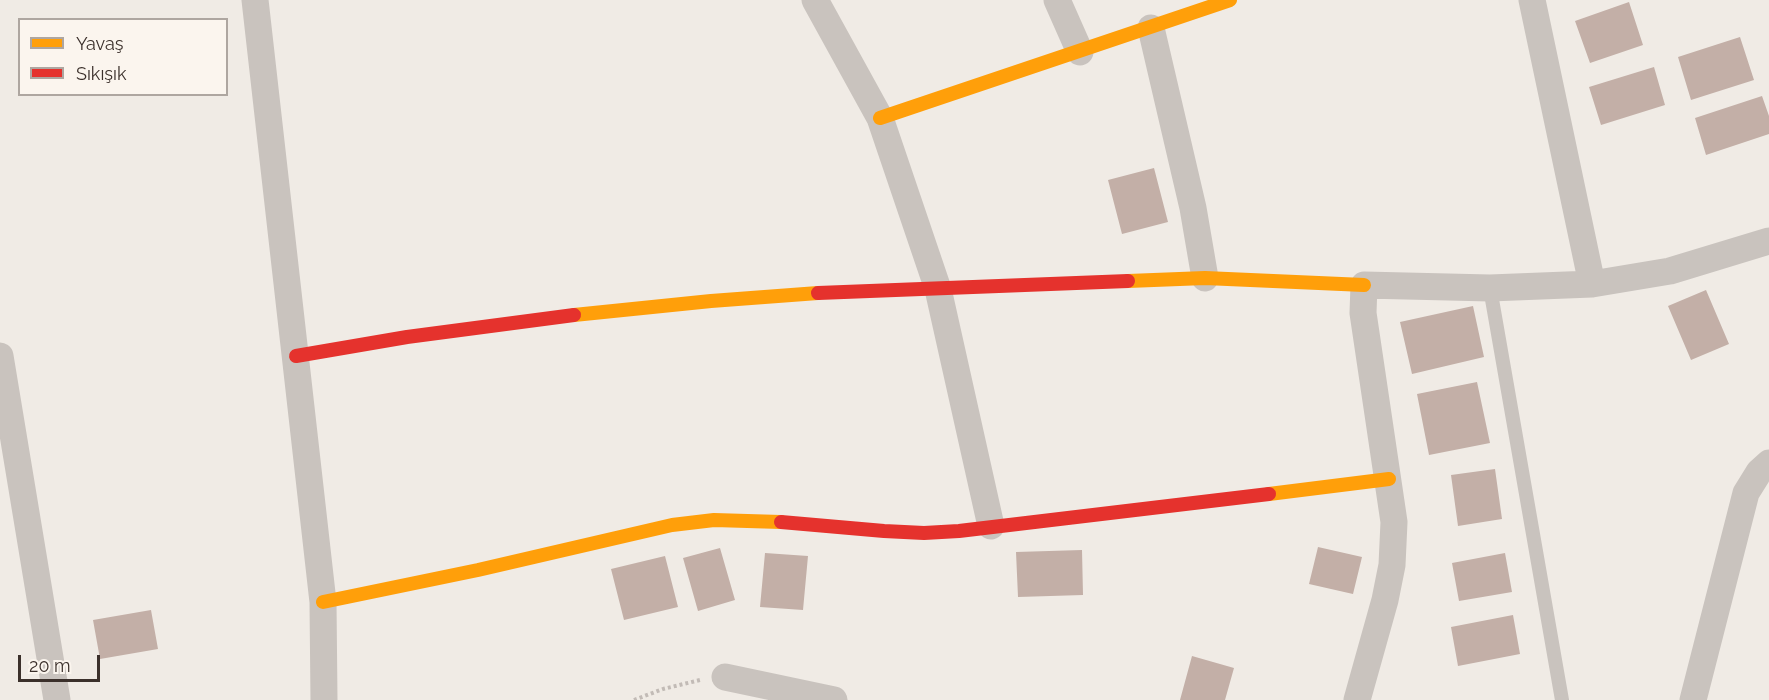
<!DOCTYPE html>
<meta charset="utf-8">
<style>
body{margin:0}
#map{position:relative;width:1769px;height:700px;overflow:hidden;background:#f0ebe5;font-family:Raleway,sans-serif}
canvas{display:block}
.legend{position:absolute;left:18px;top:18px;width:210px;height:78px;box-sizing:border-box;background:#fbf5ee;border:2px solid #aea6a0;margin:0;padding:8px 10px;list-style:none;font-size:18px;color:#3b302b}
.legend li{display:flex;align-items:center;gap:12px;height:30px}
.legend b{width:30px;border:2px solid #aea6a0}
.scale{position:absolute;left:18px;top:655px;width:82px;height:27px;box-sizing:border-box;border:3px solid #3b302b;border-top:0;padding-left:8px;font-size:18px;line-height:21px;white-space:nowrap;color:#3b302b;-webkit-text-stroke:4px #fbf5ee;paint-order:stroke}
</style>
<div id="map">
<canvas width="1769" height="700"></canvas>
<ul class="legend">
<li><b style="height:8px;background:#ff9f0a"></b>Yavaş</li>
<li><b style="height:8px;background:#e5322d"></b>Sıkışık</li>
</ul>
<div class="scale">20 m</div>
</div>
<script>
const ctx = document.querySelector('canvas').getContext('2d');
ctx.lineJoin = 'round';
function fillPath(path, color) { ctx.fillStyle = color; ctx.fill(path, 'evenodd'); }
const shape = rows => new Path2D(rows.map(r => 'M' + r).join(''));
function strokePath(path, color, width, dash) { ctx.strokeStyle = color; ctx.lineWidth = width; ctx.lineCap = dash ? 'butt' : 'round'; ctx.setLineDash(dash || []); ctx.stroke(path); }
const building = shape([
 [1629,2,1643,45,1590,63,1575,21],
 [1740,37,1754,80,1691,100,1678,57],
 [1654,67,1665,105,1601,125,1589,87],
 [1762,96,1769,116,1769,134,1706,155,1695,118],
 [1154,168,1168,222,1122,234,1108,180],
 [1706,290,1729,344,1691,360,1668,306],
 [1473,306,1484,357,1412,374,1400,322],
 [1477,382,1490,443,1429,455,1417,394],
 [1495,469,1502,519,1458,526,1451,475],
 [1318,547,1362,557,1353,594,1309,584],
 [720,548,735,600,698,611,683,558],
 [1082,550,1083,595,1018,597,1016,552],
 [765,553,808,556,803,610,760,607],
 [1505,553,1512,592,1459,601,1452,563],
 [665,556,678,607,624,620,611,569],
 [151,610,158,649,100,659,93,620],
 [1513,615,1520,654,1458,666,1451,627],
 [1192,656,1234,668,1225,700,1180,700]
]);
const path = shape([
 [634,700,663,689,700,680]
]);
const lane = shape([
 [1490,288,1562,700]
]);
const street = shape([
 [255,0,323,602,324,700],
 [815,0,880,118,938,289,991,526],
 [1057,0,1080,52],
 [1532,0,1592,284],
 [1151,28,1193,208,1205,278],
 [0,356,57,700],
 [725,677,834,700],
 [1357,700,1385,600,1392,565,1394,522,1363,313,1364,285,1490,288,1592,284,1670,271,1769,241],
 [1693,700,1746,493,1759,472,1769,463]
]);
const slow = shape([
 [880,118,1230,0],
 [1128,281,1205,278,1364,285],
 [574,315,711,301,818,293],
 [1269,494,1389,479],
 [323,602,478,570,672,525,714,520,781,522]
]);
const jam = shape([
 [818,293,1128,281],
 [296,356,407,337,574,315],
 [781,522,884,531,924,533,959,531,1269,494]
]);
fillPath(building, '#c3afa7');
strokePath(path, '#c2bbb6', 4, [3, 3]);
strokePath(lane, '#c9c3be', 14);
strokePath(street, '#c9c3be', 27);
strokePath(slow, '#ff9f0a', 14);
strokePath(jam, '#e5322d', 14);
</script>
